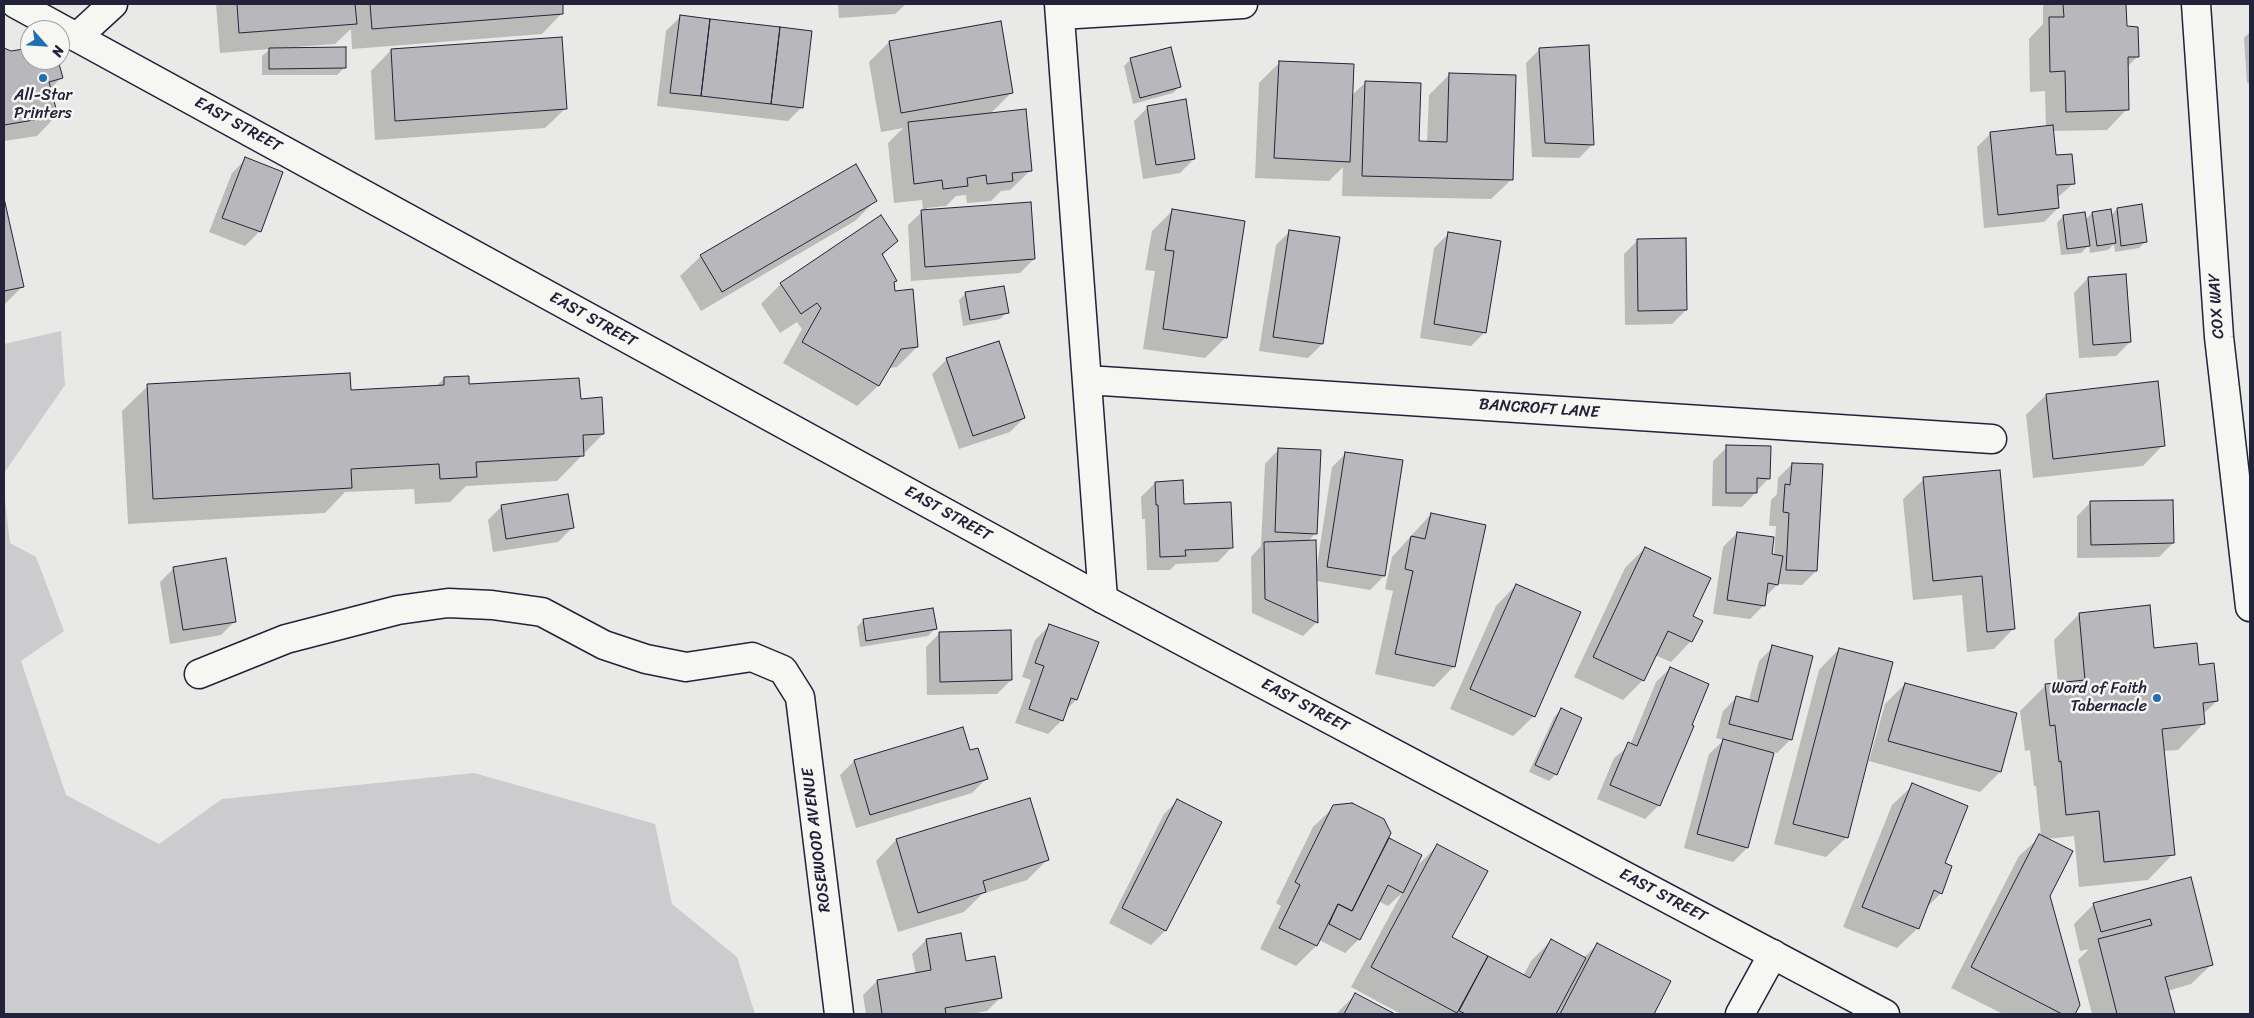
<!DOCTYPE html>
<style>
body{margin:0}
#map{position:relative;width:2254px;height:1018px;overflow:hidden;background:#e9e9e7;font-family:Sriracha,sans-serif}
canvas{display:block}
.frame{position:absolute;inset:0;border:5px solid #22223b;pointer-events:none}
.north{position:absolute;left:20px;top:20px;width:50px;height:50px;box-sizing:border-box;background:#f6f6f2;border:1px solid #a1a1a9;border-radius:50%;rotate:116deg;font-size:14px;font-weight:700;line-height:20px;text-align:center;color:#22223b}
.north::after{content:'';display:block;margin:auto;width:18px;height:22px;background:#1f6fb2;clip-path:polygon(50% 0,100% 100%,50% 72%,0 100%)}
</style>
<div id="map">
<canvas width="2254" height="1018"></canvas>
<div class="frame"></div>
<div class="north">N</div>
</div>
<script>
const ctx = document.querySelector('canvas').getContext('2d');
ctx.lineJoin = 'round';
function fillPath(path, color) { ctx.fillStyle = color; ctx.fill(path, 'evenodd'); }
const shape = rows => new Path2D(rows.map(r => 'M' + r).join(''));
function strokePath(path, color, width, dash) { ctx.strokeStyle = color; ctx.lineWidth = width; ctx.lineCap = dash ? 'butt' : 'round'; ctx.setLineDash(dash || []); ctx.stroke(path); }
function write(font, color, halo, rows, align = 'center') {
  ctx.font = font + ' Sriracha,sans-serif'; ctx.lineWidth = 5; ctx.setLineDash([]); ctx.textBaseline = 'middle'; ctx.strokeStyle = halo; ctx.fillStyle = color; for (const [text, x, y, turn = 0] of rows) {
    ctx.save(); ctx.translate(x, y); ctx.rotate((+turn || 0) * Math.PI / 180); ctx.textAlign = isNaN(turn) ? turn : align; if (halo) ctx.strokeText(text, 0, 0); ctx.fillText(text, 0, 0); ctx.restore();
  }
}
const green = shape([
 [61,331,65,385,4,473,4,344],
 [4,491,10,543,36,557,64,631,21,661,66,795,159,844,222,799,474,773,655,824,672,904,737,957,755,1014,4,1014]
]);
const shadow = shape([
 [216,4,561,4,562,13,542,34,352,49,351,29,335,44,296,47,297,49,344,68,337,75,262,75,262,56,270,49,220,53],
 [838,4,906,4,895,14,839,18],
 [2045,4,2125,4,2126,28,2138,56,2127,67,2127,109,2107,130,2052,131,2055,157,2074,183,2057,198,2058,208,2044,222,1984,228,1977,147,1991,133,2046,127,2045,91,2030,92,2029,39,2043,24,2043,6],
 [680,17,802,107,788,121,657,106,666,31],
 [2250,32,2250,83,2247,83,2244,38],
 [889,42,1012,92,990,114,1031,170,1010,190,1001,191,991,201,967,203,966,195,956,196,946,206,927,208,927,210,1034,259,1020,273,911,281,908,225,923,211,922,200,894,203,888,143,903,128,881,132,869,62],
 [4,49,11,53,30,49,30,60,56,60,61,78,50,89,57,115,37,136,4,141],
 [1540,49,1593,144,1579,158,1532,157,1526,63],
 [391,50,566,108,545,128,375,140,371,71],
 [1131,59,1179,87,1173,93,1133,104,1124,66],
 [1279,63,1351,96,1365,83,1418,143,1427,143,1429,95,1449,75,1512,179,1491,199,1342,196,1343,167,1329,181,1255,178,1259,83],
 [1148,107,1194,159,1180,173,1143,179,1134,121],
 [246,159,281,172,259,232,245,246,209,232,232,173],
 [875,201,855,221,701,311,680,276,701,256],
 [4,204,23,286,4,305],
 [2117,209,2146,241,2139,248,2115,252,2114,244,2108,250,2090,253,2089,245,2081,253,2061,255,2057,223,2063,216,2085,220,2092,213,2111,215],
 [1172,211,1226,337,1205,358,1143,349,1155,271,1145,270,1152,231],
 [1290,231,1322,344,1308,358,1259,351,1276,245],
 [1448,234,1485,332,1471,346,1420,338,1434,248],
 [1638,240,1686,310,1672,324,1625,325,1624,254],
 [897,241,882,256,896,281,893,283,894,293,917,347,897,367,888,368,878,386,857,406,783,363,802,329,797,322,780,333,761,304,781,284],
 [2088,278,2130,342,2116,356,2079,358,2074,293],
 [966,293,1007,312,1000,319,963,326,959,300],
 [998,342,1024,418,1010,432,959,449,932,374,946,360],
 [444,378,468,385,580,400,603,434,557,481,466,486,450,502,415,504,414,489,345,492,325,513,128,524,122,411,148,386,350,391,436,387],
 [2046,395,2163,445,2143,466,2033,478,2026,415],
 [1727,447,1769,478,1742,507,1712,506,1713,461],
 [1279,449,1316,533,1307,542,1317,565,1332,467,1346,453,1384,576,1370,590,1316,581,1317,622,1303,636,1252,613,1251,557,1261,546,1265,464],
 [1792,464,1816,571,1802,585,1778,584,1765,597,1764,605,1750,619,1713,614,1723,547,1737,533,1774,556,1776,526,1769,526,1771,500,1777,494,1778,478],
 [1924,479,2014,628,1994,649,1967,652,1962,595,1913,600,1903,499],
 [1155,483,1232,547,1218,562,1176,564,1170,570,1147,570,1145,519,1142,519,1141,497],
 [2091,502,2173,543,2159,557,2077,558,2077,516],
 [502,506,572,528,558,542,493,552,488,520],
 [1431,514,1454,666,1434,687,1375,674,1393,591,1385,589,1392,557],
 [1645,548,1692,617,1691,641,1671,662,1655,655,1643,680,1623,700,1574,677,1625,568],
 [174,568,235,621,221,635,170,644,160,582],
 [1516,585,1534,716,1513,736,1450,709,1496,606],
 [2079,614,2153,649,2197,666,2217,701,2202,715,2203,724,2178,750,2163,751,2173,854,2148,880,2079,887,2074,836,2046,839,2049,896,2078,1004,2073,1014,2003,1014,1951,988,2019,856,2041,836,2036,786,2034,786,2030,750,2025,751,2020,711,2046,685,2058,684,2054,640],
 [863,620,935,629,928,636,860,647,857,627],
 [1049,626,1097,643,1076,700,1065,711,1062,720,1048,734,1015,723,1031,680,1022,677,1035,640],
 [940,633,1011,680,997,694,927,695,926,647],
 [1773,647,1791,739,1777,753,1773,752,1747,848,1733,862,1684,848,1709,754,1724,740,1716,738,1723,711,1737,697,1749,700,1759,661],
 [1839,649,1847,837,1826,857,1774,844,1819,670],
 [1670,668,1659,805,1645,819,1597,799,1614,758,1630,745,1656,682],
 [1905,684,2000,772,1980,792,1869,761,1885,704],
 [1561,710,1556,774,1549,781,1529,772,1554,717],
 [962,728,969,752,986,779,972,793,856,828,840,775,854,761],
 [1913,785,1941,893,1926,908,1918,928,1897,948,1843,927,1892,805],
 [1029,799,1047,860,1027,880,982,894,964,912,898,932,876,861,896,840],
 [1178,800,1220,822,1165,931,1151,945,1109,923,1164,814],
 [1334,807,1385,843,1389,839,1414,869,1437,846,1450,938,1523,976,1531,961,1551,941,1583,958,1597,945,1669,982,1652,1014,1401,1014,1351,987,1402,893,1388,906,1378,901,1359,939,1345,953,1319,940,1316,946,1296,966,1260,949,1281,906,1276,903,1313,827],
 [2190,879,2212,964,2191,984,2167,991,2173,1014,2092,1014,2078,960,2089,949,2080,951,2074,924,2094,904],
 [926,940,965,963,1001,997,987,1011,971,1014,866,1014,863,995,877,981,916,974,912,954],
 [1355,995,1392,1014,1336,1014]
]);
const building = shape([
 [237,4,355,4,357,24,239,33,237,4],
 [370,4,563,4,563,14,372,29,370,4],
 [2063,4,2126,4,2127,26,2138,27,2139,57,2128,57,2129,110,2066,112,2065,71,2050,72,2049,17,2064,17,2063,4],
 [680,15,710,19,701,96,670,93,680,15],
 [710,19,780,27,771,104,701,96,710,19],
 [1001,21,1013,93,901,113,889,41,1001,21],
 [780,27,812,31,803,108,771,104,780,27],
 [562,37,567,109,395,121,391,49,562,37],
 [1589,45,1594,145,1545,143,1539,48,1589,45],
 [346,47,346,68,269,69,269,48,346,47],
 [1171,47,1181,87,1140,98,1130,58,1171,47],
 [4,48,11,51,30,48,30,60,58,60,63,78,49,82,58,116,4,125,4,48],
 [1279,61,1354,64,1350,162,1274,158,1279,61],
 [1449,73,1516,75,1513,180,1362,176,1365,81,1421,83,1419,141,1447,142,1449,73],
 [1186,99,1195,159,1156,165,1147,106,1186,99],
 [1026,109,1032,171,1012,173,1013,181,987,184,986,175,967,178,968,186,943,189,942,180,914,184,908,122,1026,109],
 [2053,125,2056,155,2072,154,2075,184,2057,185,2059,208,1998,215,1990,132,2053,125],
 [245,157,283,172,261,232,222,218,245,157],
 [856,164,877,201,722,292,700,255,856,164],
 [4,198,24,287,4,291,4,198],
 [1031,202,1035,259,925,267,921,210,1031,202],
 [2142,204,2147,242,2121,246,2117,208,2142,204],
 [1172,209,1245,221,1227,338,1163,329,1174,251,1165,250,1172,209],
 [2111,209,2116,243,2097,246,2092,212,2111,209],
 [2085,212,2090,246,2067,249,2063,215,2085,212],
 [881,215,898,241,882,254,897,281,894,282,895,291,913,289,918,347,901,349,879,386,802,342,821,308,817,303,801,314,780,283,881,215],
 [1289,230,1340,237,1323,344,1273,337,1289,230],
 [1448,232,1501,241,1486,333,1434,324,1448,232],
 [1686,238,1687,310,1638,311,1637,239,1686,238],
 [2126,274,2131,342,2093,345,2088,277,2126,274],
 [1004,286,1009,313,970,320,965,292,1004,286],
 [999,341,1025,418,973,436,946,358,999,341],
 [350,373,351,390,444,385,444,377,469,376,469,384,579,378,581,399,602,397,604,434,583,435,584,456,476,462,477,477,440,479,439,464,351,469,352,488,153,499,147,384,350,373],
 [2158,381,2165,446,2053,459,2046,394,2158,381],
 [1726,445,1771,446,1770,479,1757,478,1757,493,1726,493,1726,445],
 [1278,448,1321,450,1317,534,1275,532,1278,448],
 [1345,452,1403,460,1385,576,1327,567,1345,452],
 [1792,463,1823,464,1817,571,1786,570,1789,513,1783,512,1785,484,1790,485,1792,463],
 [2000,470,2015,629,1987,632,1982,576,1933,581,1923,477,2000,470],
 [1183,480,1184,504,1231,502,1233,548,1185,550,1186,556,1160,557,1158,505,1156,505,1155,482,1183,480],
 [568,494,574,528,506,539,501,505,568,494],
 [2173,500,2174,543,2091,545,2090,501,2173,500],
 [1431,513,1486,525,1455,667,1395,654,1413,571,1405,569,1411,536,1425,539,1431,513],
 [1737,532,1774,537,1772,554,1783,556,1778,585,1768,583,1765,606,1727,600,1737,532],
 [1316,540,1318,623,1265,599,1264,542,1316,540],
 [1645,547,1711,578,1693,616,1703,621,1692,642,1668,631,1644,681,1593,657,1645,547],
 [226,558,236,622,183,630,173,567,226,558],
 [1516,584,1581,612,1535,717,1470,689,1516,584],
 [2150,605,2154,648,2197,643,2199,665,2214,663,2218,701,2203,703,2205,724,2162,729,2175,855,2104,862,2099,811,2066,815,2061,761,2059,762,2055,725,2050,726,2045,684,2085,680,2079,613,2150,605],
 [933,608,937,629,866,641,863,619,933,608],
 [1049,624,1099,642,1077,700,1071,698,1063,721,1029,709,1044,666,1035,663,1049,624],
 [1011,630,1012,680,940,682,939,632,1011,630],
 [1772,645,1813,656,1792,740,1729,724,1736,696,1758,702,1772,645],
 [1839,648,1893,662,1848,838,1793,824,1839,648],
 [1670,667,1709,684,1692,725,1694,726,1660,806,1610,785,1628,742,1637,746,1670,667],
 [1905,683,2017,713,2001,772,1888,741,1905,683],
 [1561,708,1582,718,1557,775,1535,765,1561,708],
 [963,727,970,750,978,748,988,779,870,815,854,760,963,727],
 [1723,739,1774,753,1748,848,1697,834,1723,739],
 [1912,783,1968,806,1945,863,1952,866,1942,894,1934,890,1919,929,1862,907,1912,783],
 [1030,798,1049,860,983,881,986,892,918,913,896,839,1030,798],
 [1177,799,1222,822,1166,931,1122,908,1177,799],
 [1352,803,1384,819,1391,833,1352,911,1338,904,1317,946,1279,928,1300,885,1295,882,1333,805,1352,803],
 [2039,834,2073,851,2050,896,2080,1005,2075,1014,2062,1014,1971,967,2039,834],
 [1389,838,1422,855,1403,893,1388,885,1360,940,1329,924,1338,904,1352,911,1389,838],
 [1437,844,1488,871,1452,937,1488,956,1457,1013,1371,967,1437,844],
 [2191,877,2213,965,2165,977,2175,1014,2117,1014,2098,939,2152,925,2150,919,2101,932,2093,903,2191,877],
 [961,933,966,961,995,956,1002,998,945,1008,946,1014,882,1014,877,980,931,970,926,939,961,933],
 [1551,939,1586,958,1556,1014,1466,1014,1459,1011,1488,956,1530,978,1551,939],
 [1597,943,1671,981,1654,1014,1560,1014,1597,943],
 [1355,993,1395,1014,1344,1014,1355,993]
]);
const minor = shape([
 [1059,4,1103,599],
 [2196,4,2219,337,2250,607],
 [1060,15,1243,4],
 [77,37,113,4],
 [1087,380,1992,439],
 [199,674,286,639,398,610,448,603,492,605,542,612,604,645,646,659,686,667,752,657,783,670,800,697,839,1014],
 [1740,1014,1773,954]
]);
const major = shape([
 [16,4,1103,599,1885,1014]
]);
const markers = [
 [43,78,5,"#1f6fb2"],
 [2157,698,5,"#1f6fb2"]
];
const poiNames = [
 ["All-Star",43,96],
 ["Printers",43,114],
 ["Word of Faith",2147,689,"right"],
 ["Tabernacle",2147,707,"right"]
];
const streetNames = [
 ["EAST STREET",238,125,29],
 ["COX WAY",2217,306,-94],
 ["EAST STREET",593,320,29],
 ["BANCROFT LANE",1539,409,4],
 ["EAST STREET",948,514,29],
 ["EAST STREET",1305,706,28],
 ["ROSEWOOD AVENUE",817,840,-97],
 ["EAST STREET",1663,896,28]
];
fillPath(green, '#ccccce');
fillPath(shadow, '#0003');
fillPath(building, '#b8b8bc');
strokePath(building, '#22223b', 1);
strokePath(minor, '#22223b', 31);
strokePath(major, '#22223b', 31);
strokePath(minor, '#f6f6f2', 28);
strokePath(major, '#f6f6f2', 28);
for (const [x, y, r, color] of markers) { const dot = new Path2D(); dot.arc(x, y, r, 0, 2 * Math.PI); ctx.fillStyle = color; ctx.fill(dot); strokePath(dot, '#f6f6f2', 2); }
write('16px', '#22223b', '#f6f6f2', poiNames);
write('16px', '#22223b', '#f6f6f2', streetNames);
</script>
